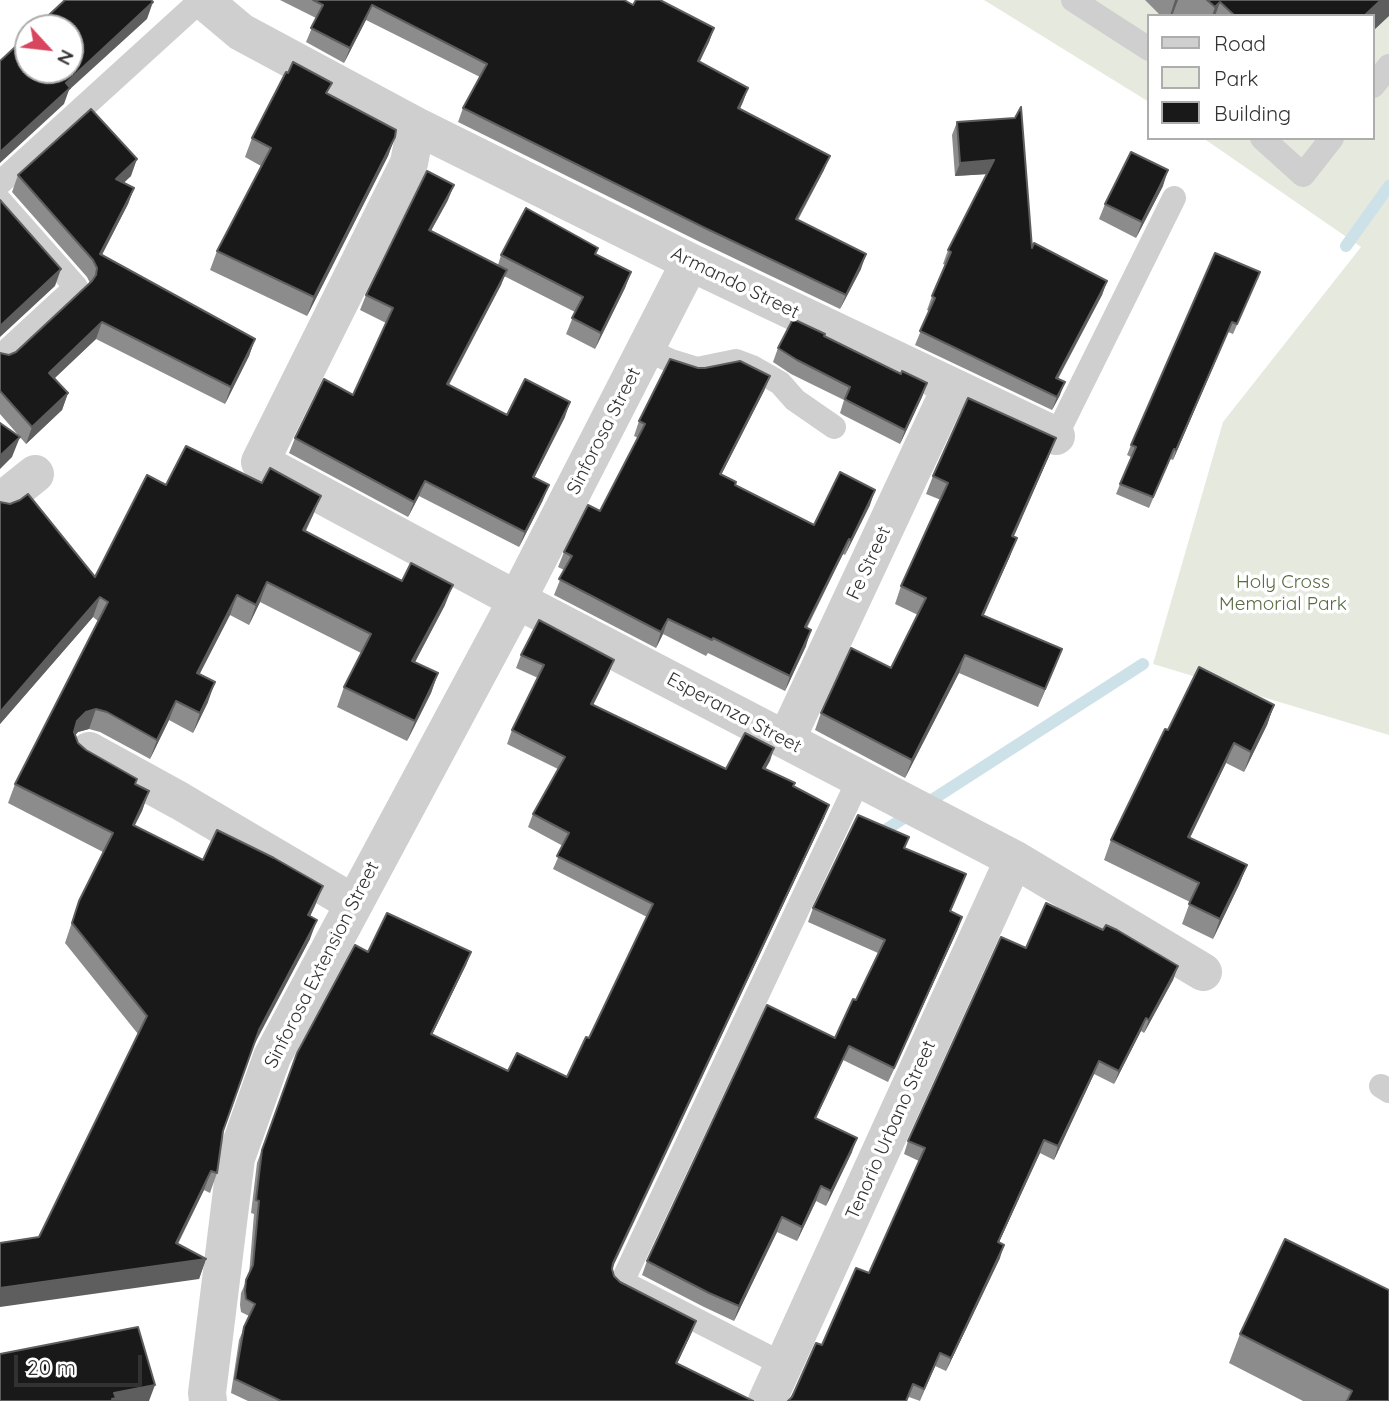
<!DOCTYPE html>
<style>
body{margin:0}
#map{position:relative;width:1389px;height:1401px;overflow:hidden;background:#fff;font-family:Quicksand,sans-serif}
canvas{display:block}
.legend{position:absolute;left:1147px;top:14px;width:228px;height:126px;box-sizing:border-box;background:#fff;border:2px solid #adadad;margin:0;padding:9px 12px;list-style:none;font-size:21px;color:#323232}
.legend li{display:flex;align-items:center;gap:14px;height:35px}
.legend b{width:35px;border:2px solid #adadad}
.north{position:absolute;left:14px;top:14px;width:70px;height:70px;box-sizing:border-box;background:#fff;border:2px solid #adadad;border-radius:50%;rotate:117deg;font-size:19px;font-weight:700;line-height:28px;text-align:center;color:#323232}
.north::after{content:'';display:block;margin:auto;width:24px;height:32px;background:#d8455e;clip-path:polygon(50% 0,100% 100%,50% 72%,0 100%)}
.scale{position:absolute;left:14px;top:1355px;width:128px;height:32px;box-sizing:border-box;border:4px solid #323232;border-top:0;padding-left:9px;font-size:21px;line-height:24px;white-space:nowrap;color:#323232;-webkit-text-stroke:5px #fff;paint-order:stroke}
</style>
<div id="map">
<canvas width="1389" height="1401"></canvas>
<ul class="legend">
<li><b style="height:9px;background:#cfcfcf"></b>Road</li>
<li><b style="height:19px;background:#e6eade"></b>Park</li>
<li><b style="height:19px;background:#191919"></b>Building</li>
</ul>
<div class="north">N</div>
<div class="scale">20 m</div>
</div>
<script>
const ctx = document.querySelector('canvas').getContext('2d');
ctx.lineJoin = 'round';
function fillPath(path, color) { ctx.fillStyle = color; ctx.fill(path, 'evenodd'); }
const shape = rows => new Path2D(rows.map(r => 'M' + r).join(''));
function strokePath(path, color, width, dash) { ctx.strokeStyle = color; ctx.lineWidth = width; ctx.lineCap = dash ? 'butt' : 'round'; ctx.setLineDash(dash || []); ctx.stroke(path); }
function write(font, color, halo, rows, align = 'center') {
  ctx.font = font + ' Quicksand,sans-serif'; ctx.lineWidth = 7; ctx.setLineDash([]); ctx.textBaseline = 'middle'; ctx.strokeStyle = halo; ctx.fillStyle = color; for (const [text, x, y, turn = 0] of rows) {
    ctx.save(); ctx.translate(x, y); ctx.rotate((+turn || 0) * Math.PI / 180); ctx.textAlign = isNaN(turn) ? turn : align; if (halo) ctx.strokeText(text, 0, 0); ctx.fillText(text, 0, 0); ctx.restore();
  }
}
const green = shape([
 [984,0,1389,0,1389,735,1153,664,1223,422,1361,247,1203,138,1373,138,1373,16,1149,16,1149,102]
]);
const stream = shape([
 [1346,246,1389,186],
 [876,836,1143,664]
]);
const lane = shape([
 [1073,0,1149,49],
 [1373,86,1389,66],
 [1262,138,1303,175,1332,138],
 [0,183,201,0],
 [0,201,76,287,0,357],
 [646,349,671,361,697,369,736,361,752,367,780,383,795,400,834,427],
 [1056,436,1174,198],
 [1381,1086,1389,1091],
 [784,1365,622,1282,859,779]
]);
const street = shape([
 [203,0,241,32,416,126,690,262,1056,436],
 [416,126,409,163,260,462,517,600,1014,859,1203,972],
 [0,502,35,474],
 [786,740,951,387],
 [89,751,180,801,353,903],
 [208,1401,207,1393,236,1158,272,1057,517,600,690,262],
 [767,1401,1014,859]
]);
const wall = shape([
 [280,0,624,0,633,5,714,28,709,42,699,62,748,88,740,109,824,170,798,220,861,269,840,309,700,242,458,122,463,108,480,77,366,20,344,63,306,42,316,18],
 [1145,0,1389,0,1373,16,1161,16],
 [328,94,395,137,388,156,307,316,210,270,217,251,261,166,245,157,252,138],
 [957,122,1032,248,1107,281,1102,295,1058,379,1060,395,1052,410,915,345,929,311,927,310,932,296,946,265,943,264,948,250,987,174,955,176,952,135],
 [18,175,131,176,123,183,134,188,128,204,102,255,255,339,249,356,225,404,96,339,55,378,68,393,62,410,26,444,0,414,0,353,9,355,16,352,90,283,87,277,12,192],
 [1163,186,1136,238,1099,219,1105,204],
 [448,200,431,231,498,265,501,255,596,254,631,272,625,288,595,349,566,334,575,312,504,276,501,285,449,385,507,415,565,417,534,478,543,500,519,547,419,496,408,517,289,453,295,438,353,395,386,323,360,310,366,295],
 [1256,282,1233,334,1228,332,1173,460,1170,459,1149,508,1116,494,1131,457,1127,455,1131,445],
 [825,337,901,374,927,383,922,397,900,444,843,415,840,413,844,400,791,374,773,362,778,348],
 [698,368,770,376,764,391,721,475,735,485,814,525,870,505,845,555,843,554,807,628,806,646,785,691,708,653,706,656,663,634,656,648,554,595,564,570,558,567,564,552,600,511,638,438,634,436,639,421],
 [1049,456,1014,536,1010,556,983,615,1062,649,1038,707,959,673,905,778,815,730,821,713,891,668,918,615,895,604,901,586,941,500,926,494,933,476],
 [262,483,321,496,313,515,306,531,445,605,415,662,438,673,431,693,407,741,337,707,344,687,361,653,260,602,249,625,230,615,199,674,208,702,193,733,169,720,150,759,100,732,89,729,78,732,75,735,78,743,86,750,137,779,135,784,149,791,142,811,134,826,203,860,323,886,310,916,310,939,252,1049,223,1131,217,1173,210,1193,204,1190,178,1244,206,1259,199,1279,39,1237,138,1034,65,943,79,901,103,852,8,803,15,784,98,621,93,617,0,724,0,502,95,577,166,485],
 [521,655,614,660,609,673,593,705,726,769,774,748,765,769,794,787,829,805,824,818,612,1269,614,1276,620,1282,696,1321,691,1334,677,1364,753,1401,248,1401,231,1393,239,1340,249,1316,241,1312,240,1305,241,1293,249,1275,254,1214,251,1213,257,1163,297,1053,368,952,471,952,466,965,432,1035,508,1071,567,1077,589,1038,647,917,553,869,563,846,528,827,533,814,558,769,507,744,512,730,538,678,516,668],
 [1274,705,1267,725,1244,772,1226,763,1190,838,1247,865,1239,885,1213,939,1182,924,1190,902,1104,860,1111,840,1168,730],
 [905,849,966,874,951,911,962,917,957,931,888,1082,843,1060,816,1118,852,1152,826,1206,816,1201,797,1241,777,1232,734,1321,704,1307,642,1275,647,1261,835,1038,856,1000,878,953,808,922,813,908],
 [1026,948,1178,966,1173,980,1144,1033,1141,1031,1114,1084,1094,1074,1054,1160,1040,1153,999,1242,1000,1258,946,1371,935,1366,920,1401,909,1397,907,1401,788,1401,822,1345,869,1273,919,1161,904,1154,908,1141],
 [1240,1334,1389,1401,1303,1401,1229,1363]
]);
const shadedWall = shape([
 [1175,0,1178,0,1172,16,1170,16],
 [1381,0,1389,0,1389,16,1373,31,1373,16,1364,16],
 [153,2,147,19,69,90,64,104,0,163,0,152,66,83],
 [1220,2,1215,16,1212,16,1215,7],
 [372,5,366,20,344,63,350,48],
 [714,28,709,42,693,76,698,61],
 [748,88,743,102,733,122,738,108],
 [395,137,388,156,307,316,314,297],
 [830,156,824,170,790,233,796,219],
 [137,159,131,176,110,196,116,179],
 [994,160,989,174,955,176,960,163],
 [1168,170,1163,186,1136,238,1142,222],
 [454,185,448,200,423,245,429,230],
 [134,188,128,204,96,266,100,254],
 [866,254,861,269,840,309,846,295],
 [61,269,55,286,0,337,0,326],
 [507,270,501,285,441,399,447,384],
 [631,272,625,288,595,349,601,333],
 [1107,281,1102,295,1051,391,1056,378],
 [102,322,96,339,43,389,49,373],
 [1232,322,1228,332,1173,460,1176,450],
 [255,339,249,356,225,404,231,387],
 [770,376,764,391,714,489,720,474],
 [1065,382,1060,395,1052,410,1057,397],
 [927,383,922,397,900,444,905,430],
 [68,393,62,410,26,444,32,427],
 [570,402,565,417,527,492,533,477],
 [20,437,12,457,0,469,0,456],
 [1056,438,1049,456,1006,554,1012,536],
 [425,481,419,496,408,517,414,502],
 [549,485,543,500,519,547,525,532],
 [875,490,870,505,845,555,851,540],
 [321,496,313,515,296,549,303,530],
 [1017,538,1010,556,976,633,982,615],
 [849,539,843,554,799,642,805,627],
 [267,582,260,602,249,625,256,605],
 [453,585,445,605,405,681,412,661],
 [237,595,230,615,190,693,197,673],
 [100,597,93,617,0,724,0,712],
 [668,619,663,634,656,648,661,632],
 [811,630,806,646,785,691,790,676],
 [1062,649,1055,667,1038,707,1045,689],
 [965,655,959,673,905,778,912,760],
 [614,660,609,673,587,717,591,704],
 [438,673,431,693,407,741,415,721],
 [215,682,208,702,193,733,200,713],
 [176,701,169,720,150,759,157,740],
 [1274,705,1267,725,1244,772,1251,752],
 [96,709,89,729,78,732,70,741,77,721,86,712],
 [1234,743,1226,763,1181,856,1188,837],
 [774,748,770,761,758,782,763,768],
 [149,791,142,811,125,845,133,825],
 [829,805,824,818,608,1276,613,1263],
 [1247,865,1239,885,1213,939,1220,919],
 [323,886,315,906,301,935,308,915],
 [962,917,957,931,888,1082,894,1068],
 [317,920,310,939,251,1050,259,1030],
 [471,952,466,965,426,1047,431,1034],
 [1178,966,1173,980,1144,1033,1149,1020],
 [1146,1018,1141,1031,1114,1084,1119,1071],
 [849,1046,843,1060,809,1132,815,1118],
 [1099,1061,1094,1074,1054,1160,1058,1146],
 [857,1138,852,1152,826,1206,831,1191],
 [1044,1140,1040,1153,993,1255,998,1242],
 [211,1171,204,1190,168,1263,176,1243],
 [821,1186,816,1201,797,1241,802,1227],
 [782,1217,777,1232,734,1321,739,1306],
 [1004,1245,1000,1258,946,1371,951,1358],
 [206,1259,199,1279,0,1307,0,1288],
 [696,1321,691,1334,671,1376,676,1363],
 [940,1353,935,1366,919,1401,924,1389],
 [155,1385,149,1401,111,1401,114,1393]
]);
const building = shape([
 [65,0,151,0,153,2,66,83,70,88,0,152,0,61,28,35,28,70,70,70,70,28,35,28,65,0],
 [313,0,624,0,633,5,636,0,660,0,714,28,698,61,748,88,738,108,830,156,796,219,866,254,846,295,705,228,463,108,487,64,372,5,350,48,311,28,323,5,313,0],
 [1207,0,1381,0,1364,16,1235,16,1220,2,1215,7,1207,0],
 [293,62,332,83,326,93,396,130,395,137,314,297,217,251,271,148,252,138,286,72,288,73,293,62],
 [1021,107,1032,248,1034,243,1107,281,1056,378,1065,382,1057,397,920,331,935,298,932,296,951,252,948,250,994,160,960,163,957,122,1015,118,1021,107],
 [91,109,137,159,116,179,134,188,100,254,255,339,231,387,102,322,49,373,68,393,32,427,0,391,0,353,9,355,16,352,92,281,96,275,97,268,93,260,18,175,91,109],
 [1131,152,1168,170,1142,222,1105,204,1131,152],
 [427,171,454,185,429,230,507,270,447,384,507,415,525,379,570,402,533,477,549,485,525,532,425,481,414,502,295,438,324,379,353,395,393,308,366,295,427,171],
 [0,200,61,269,0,326,0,200],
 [526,208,598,248,595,254,631,272,601,333,572,318,583,297,501,255,526,208],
 [1215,253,1260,272,1237,324,1232,322,1176,450,1174,449,1153,497,1120,484,1136,447,1131,445,1215,253],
 [793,319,825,334,824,336,901,374,902,371,927,383,905,430,848,401,845,399,850,387,797,360,778,348,793,319],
 [670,359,698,368,705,368,740,361,770,376,720,474,736,482,735,485,814,525,840,472,875,490,851,540,849,539,805,627,811,630,790,676,713,638,712,640,668,619,661,632,559,579,572,556,564,552,588,505,600,511,645,424,639,421,670,359],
 [968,398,1056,438,1012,536,1017,538,982,615,1062,649,1045,689,965,655,912,760,821,713,851,648,891,668,926,598,901,586,948,483,933,476,968,398],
 [0,423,20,437,0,456,0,423],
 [186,446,262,483,270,468,321,496,303,530,349,554,402,581,411,563,453,585,412,661,438,673,415,721,344,687,371,634,267,582,256,605,237,595,197,673,215,682,200,713,176,701,157,740,107,712,96,709,86,712,77,721,74,732,78,743,86,750,137,779,135,784,149,791,133,825,203,860,217,830,274,858,323,886,308,915,317,920,259,1030,223,1131,217,1173,211,1171,176,1243,206,1259,0,1288,0,1243,39,1237,147,1016,72,923,79,901,113,833,15,784,108,602,100,597,0,712,0,502,10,504,20,500,28,494,95,577,147,475,166,485,186,446],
 [539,620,614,660,591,704,726,769,745,733,774,748,763,768,795,783,793,786,829,805,613,1263,612,1269,614,1276,620,1282,696,1321,676,1363,753,1401,281,1401,235,1379,244,1327,255,1304,246,1299,245,1291,246,1280,253,1265,259,1201,256,1200,262,1150,297,1053,355,945,368,952,387,913,471,952,431,1034,508,1071,517,1053,567,1077,586,1037,589,1038,653,904,557,856,569,833,533,814,565,757,512,730,544,665,521,655,539,620],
 [1199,667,1274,705,1251,752,1234,743,1188,837,1247,865,1220,919,1189,904,1199,883,1111,840,1165,729,1168,730,1199,667],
 [858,815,909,837,904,848,966,874,950,911,962,917,894,1068,849,1046,815,1118,857,1138,831,1191,821,1186,802,1227,782,1217,739,1306,709,1293,647,1261,767,1005,835,1038,853,999,856,1000,885,940,813,908,858,815],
 [1046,903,1103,930,1106,925,1117,930,1178,966,1149,1020,1146,1018,1119,1071,1099,1061,1058,1146,1044,1140,998,1242,1004,1245,951,1358,940,1353,924,1389,913,1384,906,1401,788,1401,792,1397,816,1343,822,1345,856,1268,869,1273,925,1148,908,1141,1001,937,1026,948,1046,903],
 [1285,1239,1389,1290,1389,1401,1347,1401,1352,1391,1240,1334,1285,1239],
 [138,1327,155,1385,114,1393,116,1398,112,1399,113,1401,0,1401,0,1354,138,1327]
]);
const streetNames = [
 ["Armando Street",735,283,26],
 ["Sinforosa Street",604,431,-63],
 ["Fe Street",869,563,-65],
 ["Esperanza Street",734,713,28],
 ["Sinforosa Extension Street",322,965,-63],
 ["Tenorio Urbano Street",891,1130,-66]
];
const parkNames = [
 ["Holy Cross",1283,582],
 ["Memorial Park",1283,604]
];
fillPath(green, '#e6eade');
strokePath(stream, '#cde1e9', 12);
strokePath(lane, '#cfcfcf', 24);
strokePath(street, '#cfcfcf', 38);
fillPath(wall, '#8c8c8c');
fillPath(shadedWall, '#5e5e5e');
fillPath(building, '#191919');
strokePath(building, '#5e5e5e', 2);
write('19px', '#323232', '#fff', streetNames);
write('19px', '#596b42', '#fff', parkNames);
</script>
